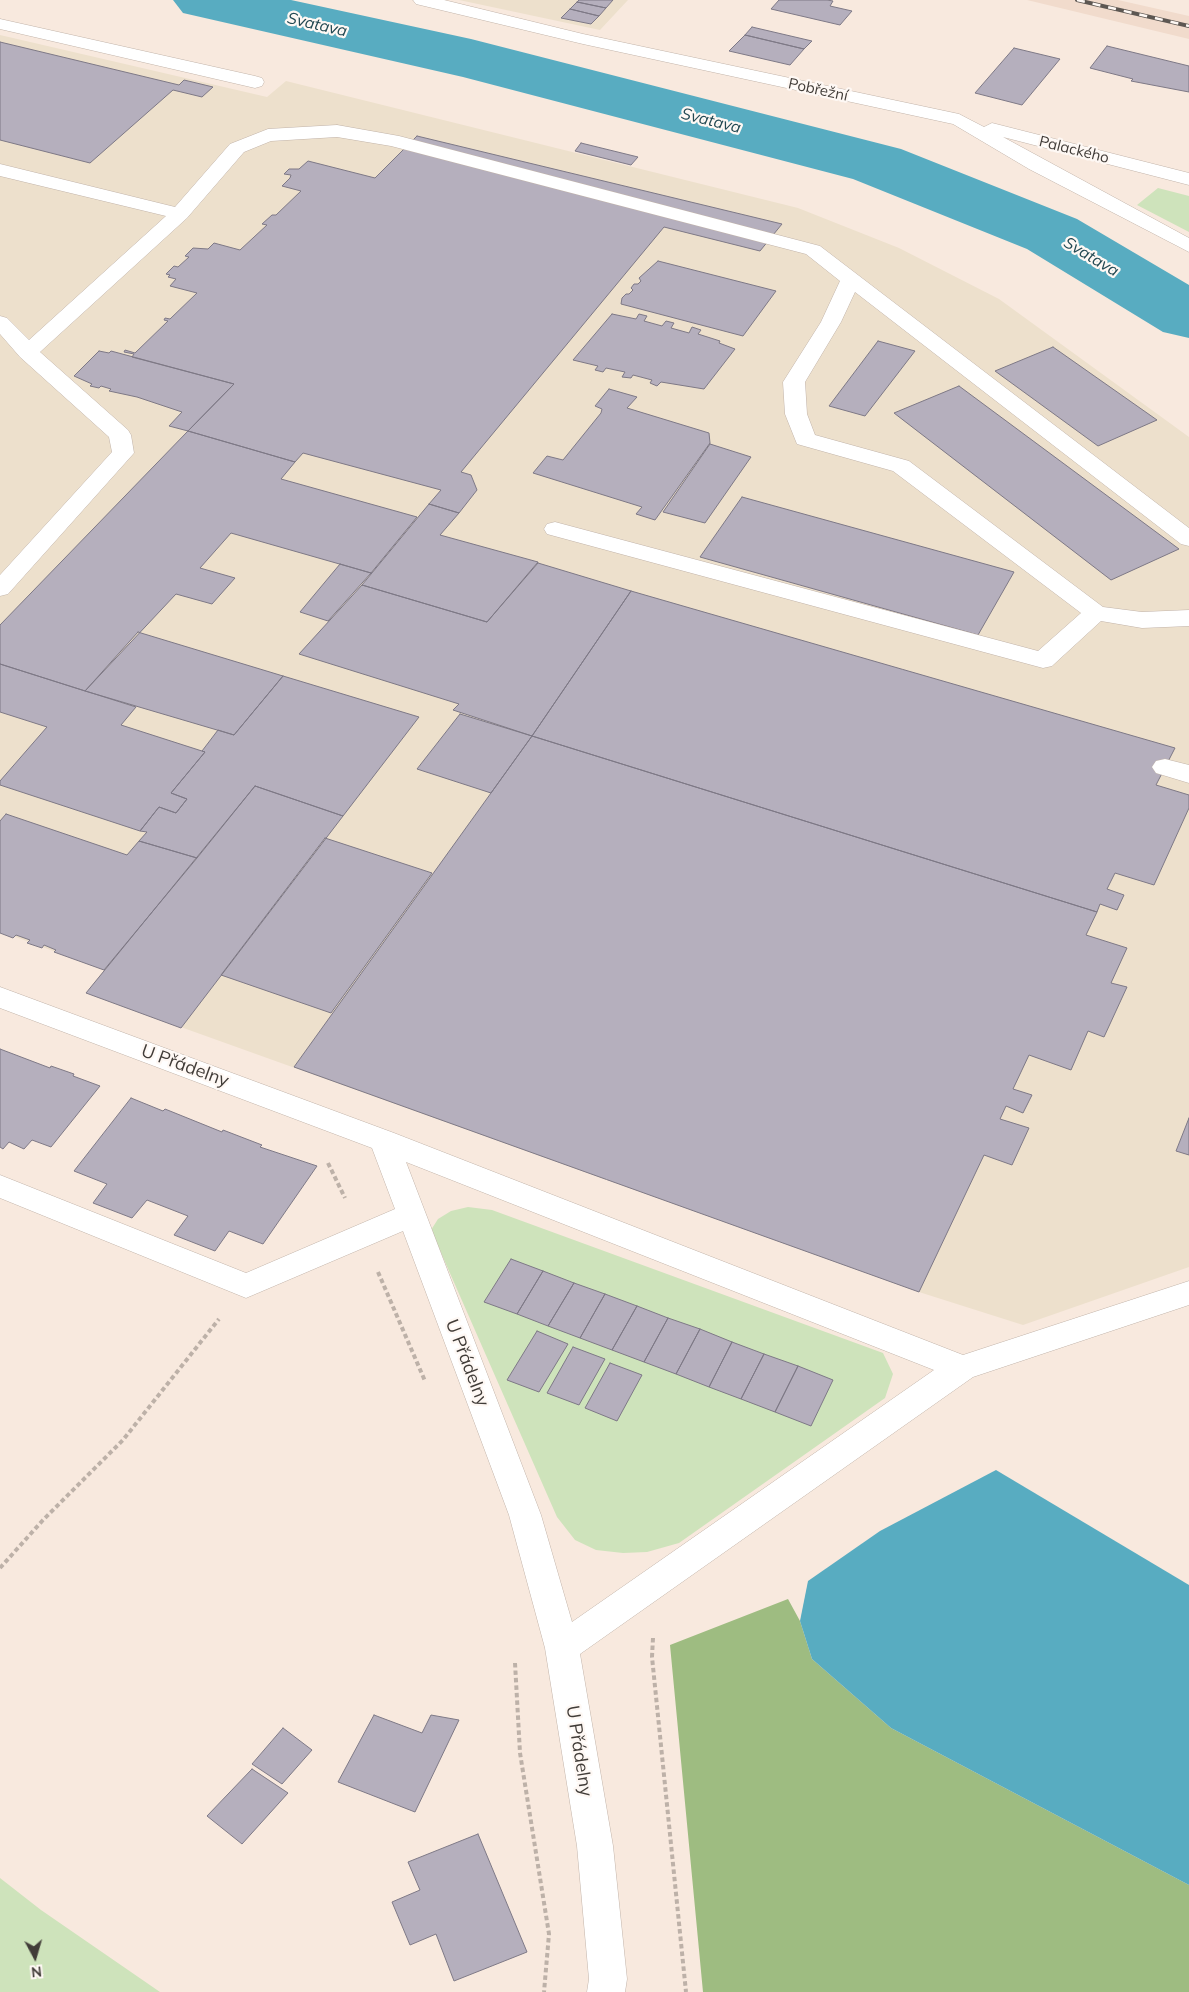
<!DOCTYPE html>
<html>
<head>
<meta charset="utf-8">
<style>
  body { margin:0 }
  #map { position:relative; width:1189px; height:1992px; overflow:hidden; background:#f8e9de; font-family:Mulish,sans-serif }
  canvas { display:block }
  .north { position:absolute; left:10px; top:1932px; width:50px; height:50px; -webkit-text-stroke:4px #fef8f4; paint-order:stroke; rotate:174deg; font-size:14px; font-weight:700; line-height:20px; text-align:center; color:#413c38 }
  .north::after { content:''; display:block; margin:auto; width:18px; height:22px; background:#413c38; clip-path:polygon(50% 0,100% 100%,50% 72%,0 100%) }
</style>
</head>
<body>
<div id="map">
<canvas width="1189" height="1992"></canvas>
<div class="north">N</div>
</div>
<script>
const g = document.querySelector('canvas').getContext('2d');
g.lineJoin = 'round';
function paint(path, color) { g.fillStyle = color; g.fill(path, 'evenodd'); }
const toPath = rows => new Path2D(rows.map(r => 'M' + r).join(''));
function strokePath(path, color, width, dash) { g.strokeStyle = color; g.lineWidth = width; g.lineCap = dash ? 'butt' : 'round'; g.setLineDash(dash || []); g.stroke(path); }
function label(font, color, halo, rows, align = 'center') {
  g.font = font + ' Mulish,sans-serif'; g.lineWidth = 4.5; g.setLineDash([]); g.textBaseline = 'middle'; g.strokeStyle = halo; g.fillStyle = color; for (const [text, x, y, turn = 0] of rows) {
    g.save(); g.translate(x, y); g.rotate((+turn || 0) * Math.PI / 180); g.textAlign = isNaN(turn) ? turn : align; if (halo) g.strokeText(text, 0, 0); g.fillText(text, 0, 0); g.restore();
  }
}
paint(toPath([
  [459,0,628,0,600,30],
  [0,35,267,97,286,81,798,208,899,248,999,299,1189,437,1189,1267,1023,1325,919,1292,86,993,104,970,0,931]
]), '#ede0cc');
paint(toPath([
  [1027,0,1118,0,1189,16,1189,39]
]), '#f1dbcc');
paint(toPath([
  [1158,188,1189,196,1189,232,1137,205],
  [468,1207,492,1210,883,1353,893,1374,885,1398,679,1543,647,1552,623,1553,596,1550,575,1540,557,1517,431,1230,438,1219,451,1211],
  [0,1878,41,1910,160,1992,0,1992]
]), '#cee3bb');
paint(toPath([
  [788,1599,800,1621,812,1659,891,1728,1189,1885,1189,1992,703,1992,670,1645]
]), '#9ebc81');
paint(toPath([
  [996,1470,1189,1585,1189,1885,891,1728,812,1659,800,1621,808,1581,880,1531]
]), '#58acc1');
paint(toPath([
  [173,0,291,0,471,39,901,149,1077,219,1189,285,1189,338,1163,332,1027,249,853,179,463,77,183,13,173,0]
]), '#58acc1');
const building = toPath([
  [579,0,613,0,606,8,577,2,579,0],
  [779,0,827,0,833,1,830,6,852,11,840,25,771,9,779,0],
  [577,2,606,8,599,16,570,9,577,2],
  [570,9,599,16,591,24,561,18,570,9],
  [752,27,812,41,804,49,745,35,752,27],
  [745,35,804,49,790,65,729,51,745,35],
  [0,42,179,85,184,80,213,87,202,97,173,90,90,163,0,140,0,42],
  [1107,46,1189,66,1189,92,1131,81,1133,79,1090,68,1107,46],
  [1014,48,1060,59,1022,105,975,93,1014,48],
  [417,136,782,224,760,251,664,227,461,472,471,475,477,490,459,513,429,504,441,490,303,453,295,462,188,431,234,384,132,357,134,354,124,352,125,350,135,353,168,321,164,320,165,318,170,319,197,293,170,286,176,279,168,277,170,275,166,274,174,266,178,267,189,257,185,256,193,248,208,249,214,243,240,250,267,225,262,224,272,215,276,215,301,191,282,186,290,178,291,175,284,174,289,169,299,169,308,161,375,178,417,136],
  [581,143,638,157,631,165,575,151,581,143],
  [658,261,776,291,743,336,621,304,622,298,626,294,629,294,633,290,631,288,634,284,638,284,641,281,639,278,658,261],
  [612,314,636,319,639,314,647,316,644,321,662,326,666,321,674,323,671,328,689,333,692,327,701,330,698,334,720,341,719,343,735,349,704,389,661,382,657,386,650,383,652,380,633,375,631,378,622,377,625,372,606,368,603,372,595,370,598,366,573,360,612,314],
  [878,341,915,351,865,416,829,406,878,341],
  [1053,347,1157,420,1098,446,995,371,1053,347],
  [99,351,109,353,111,351,234,384,188,431,169,426,182,412,137,397,109,391,111,389,101,386,99,388,90,386,92,384,74,376,99,351],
  [959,386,1179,549,1111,580,894,413,959,386],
  [609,389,637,397,627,408,709,433,710,443,655,520,636,514,642,507,533,473,547,456,563,460,601,413,602,409,595,406,609,389],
  [188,431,295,462,281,479,417,517,371,573,231,533,200,568,235,578,212,604,176,594,85,691,0,664,0,625,188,431],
  [710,444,751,457,705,523,663,512,710,444],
  [742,497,1014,572,978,635,700,557,742,497],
  [429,504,459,513,440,535,538,562,487,622,362,585,429,504],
  [538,563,631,591,532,736,453,710,459,704,299,654,362,585,487,622,538,563],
  [340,564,371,573,328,621,300,612,340,564],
  [631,591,1175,748,1156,785,1189,795,1189,808,1154,885,1115,873,1107,889,1124,895,1117,910,1100,904,1097,912,532,736,631,591],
  [138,632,141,633,283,676,234,735,85,691,138,632],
  [0,664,136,707,121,725,205,752,171,793,187,799,176,813,159,807,140,831,0,785,0,781,47,727,0,712,0,664],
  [283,676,419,717,343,816,255,786,197,858,139,841,147,832,140,831,159,807,176,813,187,799,171,793,205,752,202,751,218,730,234,735,283,676],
  [460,714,532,736,491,793,417,769,460,714],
  [532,736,1097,912,1086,935,1127,948,1111,983,1127,987,1104,1037,1088,1031,1071,1070,1029,1055,1013,1089,1032,1095,1023,1113,1006,1106,1000,1119,1029,1128,1012,1165,984,1155,919,1292,294,1067,532,736],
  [255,786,343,816,181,1028,86,993,255,786],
  [6,814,127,855,139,841,197,858,104,970,54,952,56,950,44,945,42,948,27,943,30,940,16,935,13,938,0,933,0,821,6,814],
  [325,838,432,873,331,1013,221,975,325,838],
  [0,1049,50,1068,51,1066,74,1074,73,1076,100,1086,51,1147,32,1140,24,1149,9,1142,3,1149,0,1147,0,1049],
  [131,1098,163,1111,165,1109,222,1132,223,1130,262,1145,260,1147,317,1166,263,1244,229,1231,215,1251,174,1235,188,1216,147,1200,132,1218,93,1203,107,1184,74,1171,131,1098],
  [1189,1118,1189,1155,1176,1151,1189,1118],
  [511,1259,543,1271,517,1314,484,1302,511,1259],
  [543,1271,574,1283,548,1326,517,1314,543,1271],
  [574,1283,605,1294,580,1338,548,1326,574,1283],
  [605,1294,637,1306,612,1350,580,1338,605,1294],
  [637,1306,668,1318,644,1362,612,1350,637,1306],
  [668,1318,700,1329,676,1374,644,1362,668,1318],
  [700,1329,732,1342,709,1387,676,1374,700,1329],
  [537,1331,568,1344,539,1392,507,1380,537,1331],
  [732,1342,764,1354,741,1399,709,1387,732,1342],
  [573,1347,605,1359,579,1405,547,1393,573,1347],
  [764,1354,798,1366,775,1412,741,1399,764,1354],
  [610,1363,642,1375,617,1421,585,1408,610,1363],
  [798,1366,833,1380,811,1426,775,1412,798,1366],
  [374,1715,422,1733,431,1715,459,1720,415,1812,338,1782,374,1715],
  [283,1728,312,1750,282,1784,252,1764,283,1728],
  [252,1769,288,1793,242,1844,207,1816,252,1769],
  [478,1834,527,1952,454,1981,436,1934,410,1945,392,1902,420,1890,408,1862,478,1834]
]);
paint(building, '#b5afbd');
strokePath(building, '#7e7986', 1);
const minor = toPath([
  [413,0,444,0,583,34,959,114,984,127,992,123,1189,173,1189,185,1003,137,1189,238,1189,252,1029,169,953,124,583,44,416,4,413,0],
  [0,19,255,76,262,78,264,82,262,86,255,88,0,29,0,19],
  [337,125,399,136,820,246,1189,528,1189,546,1181,544,855,292,841,322,805,382,807,414,815,435,909,461,1103,607,1142,612,1189,610,1189,626,1142,628,1101,621,1052,666,1043,668,547,534,544,529,547,524,555,522,1038,651,1081,613,893,471,797,444,785,414,783,382,821,322,840,281,806,254,391,146,337,137,271,141,244,152,187,218,40,352,128,430,131,435,134,453,8,594,0,596,0,575,112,452,109,437,20,357,0,334,0,316,7,318,29,340,166,216,0,176,0,164,175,207,230,144,268,129,337,125],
  [1165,759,1189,765,1189,783,1156,773,1152,767,1156,761,1165,759],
  [0,987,394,1133,963,1355,1189,1281,1189,1305,973,1377,580,1654,613,1846,627,1979,625,1992,587,1992,589,1979,577,1846,545,1648,509,1515,403,1231,246,1298,0,1198,0,1175,246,1273,395,1209,372,1148,0,1008,0,987],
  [406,1162,934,1370,572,1622,541,1515,406,1162]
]);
strokePath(minor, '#c2b4aa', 1);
strokePath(toPath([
  [328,1163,345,1198],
  [378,1272,425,1381],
  [0,1568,43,1520,123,1440,219,1319],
  [653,1638,652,1657,686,1992],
  [515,1663,520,1753,549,1934,544,1992]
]), '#bdb1a8', 4, [4.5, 3]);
paint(minor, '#fff');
const rail = toPath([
  [1077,0,1189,26]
]);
strokePath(rail, '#5d5752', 4);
strokePath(rail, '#fef8f4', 2.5, [8]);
label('15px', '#413c38', '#fef8f4', [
  ["Pobřežní",818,90,12],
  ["Palackého",1074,150,14]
]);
label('italic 16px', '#234953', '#fef8f4', [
  ["Svatava",317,25,13],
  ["Svatava",711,121,14],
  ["Svatava",1091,257,31]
]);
label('18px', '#413c38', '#fef8f4', [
  ["U Přádelny",185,1066,20],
  ["U Přádelny",467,1363,69],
  ["U Přádelny",579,1751,81]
]);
</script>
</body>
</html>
